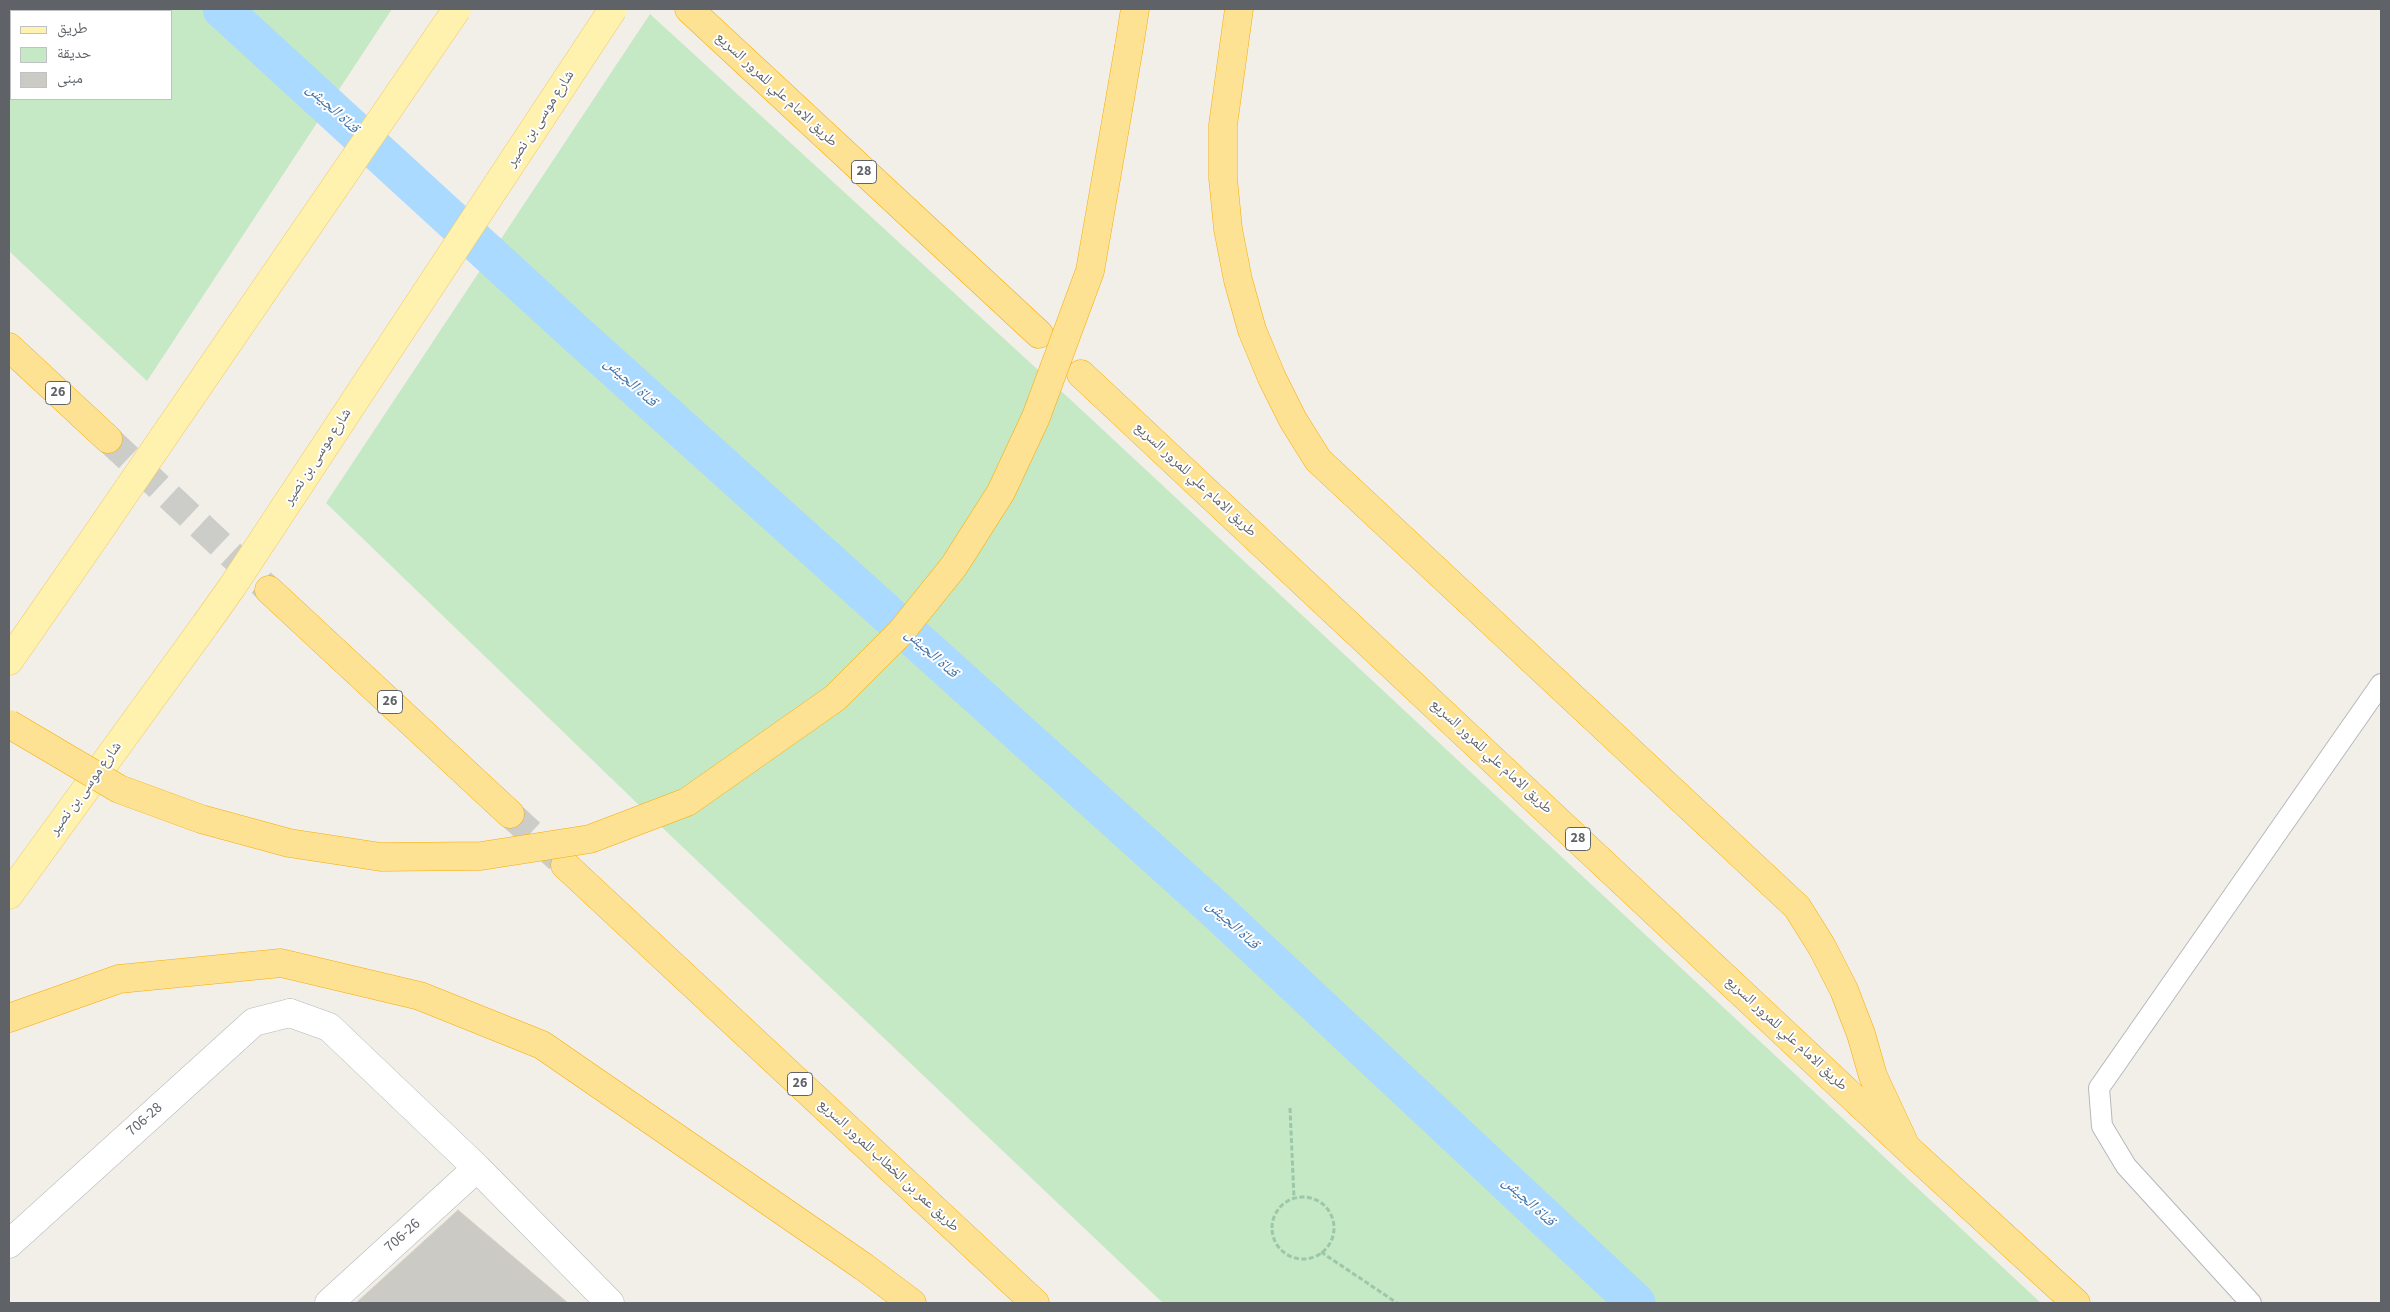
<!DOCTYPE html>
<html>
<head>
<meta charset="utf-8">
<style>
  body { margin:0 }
  #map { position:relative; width:2390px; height:1312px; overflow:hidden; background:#f1efe8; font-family:"Source Sans 3","Noto Naskh Arabic",sans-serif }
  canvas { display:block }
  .frame { position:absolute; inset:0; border:10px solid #5f6368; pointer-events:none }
  .legend { position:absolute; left:10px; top:10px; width:162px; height:90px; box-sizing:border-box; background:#fff; border:1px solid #bfc1c3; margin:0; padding:6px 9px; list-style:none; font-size:15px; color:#5f6368 }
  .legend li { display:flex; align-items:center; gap:10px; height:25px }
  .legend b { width:25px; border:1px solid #bfc1c3 }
</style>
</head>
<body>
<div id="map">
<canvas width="2390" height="1312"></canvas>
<div class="frame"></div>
<ul class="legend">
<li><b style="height:6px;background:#fff2af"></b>طريق</li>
<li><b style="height:14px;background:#c5e8c5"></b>حديقة</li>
<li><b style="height:14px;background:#cccac5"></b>مبنى</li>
</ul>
</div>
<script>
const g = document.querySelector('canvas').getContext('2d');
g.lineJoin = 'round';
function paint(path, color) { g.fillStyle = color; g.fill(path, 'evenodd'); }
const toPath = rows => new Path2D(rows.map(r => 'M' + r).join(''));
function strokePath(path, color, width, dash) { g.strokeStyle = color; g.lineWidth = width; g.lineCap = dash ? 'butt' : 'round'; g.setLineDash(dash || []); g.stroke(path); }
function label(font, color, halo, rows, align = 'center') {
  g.font = font + ' "Source Sans 3","Noto Naskh Arabic",sans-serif'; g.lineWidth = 4; g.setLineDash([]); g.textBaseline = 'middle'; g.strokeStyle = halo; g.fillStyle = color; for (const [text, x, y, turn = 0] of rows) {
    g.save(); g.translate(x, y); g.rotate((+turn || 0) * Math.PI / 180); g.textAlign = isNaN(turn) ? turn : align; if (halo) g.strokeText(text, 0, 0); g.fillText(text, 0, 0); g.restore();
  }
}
paint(toPath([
  [9,9,392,9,147,381,9,251],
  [11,11,171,11,171,99,11,99],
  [650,14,1073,402,2041,1303,1163,1303,669,834,326,503]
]), '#c5e8c5');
strokePath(toPath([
  [222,9,572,330,1216,910,1636,1303]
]), '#aadaff', 39);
const building = toPath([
  [458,1210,568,1303,356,1303,458,1210]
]);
paint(building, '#cccac5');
strokePath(building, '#d6d1c6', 1);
strokePath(toPath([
  [108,439,269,590],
  [510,814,559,859]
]), '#ccccc8', 28, [28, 14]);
const lane = toPath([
  [2251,1303,2126,1166,2102,1126,2099,1088,2381,684]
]);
const street = toPath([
  [290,1013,329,1027,477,1168,610,1303],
  [329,1303,477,1168]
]);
const secondary = toPath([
  [9,1244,254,1022,290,1013]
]);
const primary = toPath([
  [9,661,95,537],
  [9,895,205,625]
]);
const highway = toPath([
  [689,9,1039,334],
  [1239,9,1223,125,1223,178,1228,229,1238,280,1252,330,1272,378,1293,420,1318,460,1797,907,1822,947,1844,990,1861,1034,1873,1076,1906,1147],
  [1129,47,1135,9],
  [9,347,108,439],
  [1081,374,1906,1147,2076,1303],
  [269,590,510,814],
  [565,865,1035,1303],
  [9,1018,119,979,281,963,420,996,542,1045,864,1267,912,1303]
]);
strokePath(lane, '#b5b8bc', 22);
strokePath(street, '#b5b8bc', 29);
strokePath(secondary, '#b6babf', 29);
strokePath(primary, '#f2c960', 29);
strokePath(highway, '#f9ab00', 29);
strokePath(toPath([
  [1290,1108,1294,1198],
  '1272 1228a31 31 0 1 1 62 0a31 31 0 1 1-62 0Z',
  [1321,1252,1397,1303]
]), '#9cc7a9', 3, [5, 2.5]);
strokePath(lane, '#fff', 20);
strokePath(street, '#fff', 28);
strokePath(secondary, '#fff', 28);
strokePath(primary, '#fff2af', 28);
strokePath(highway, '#fde293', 28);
const primaryBridge = toPath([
  [95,537,457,9],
  [205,625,232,587,613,9]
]);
const highwayBridge = toPath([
  [9,724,119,789,201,819,289,843,381,857,481,856,590,839,687,802,835,698,901,632,954,566,1001,492,1036,417,1090,271,1129,47]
]);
strokePath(primaryBridge, '#f2c960', 29, []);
strokePath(highwayBridge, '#f9ab00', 29, []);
strokePath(primaryBridge, '#fff2af', 28);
strokePath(highwayBridge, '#fde293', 28);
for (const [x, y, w] of [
  [864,172,25],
  [58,393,25],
  [390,702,25],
  [1578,839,25],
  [800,1084,25]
]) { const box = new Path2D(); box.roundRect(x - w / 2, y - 11.5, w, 23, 4); g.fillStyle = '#fff'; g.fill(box); strokePath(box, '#5f6368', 1); }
label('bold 14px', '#5f6368', null, [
  ["28",864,172],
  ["26",58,393],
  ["26",390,702],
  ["28",1578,839],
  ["26",800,1084]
]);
label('15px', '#5f6368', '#fff', [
  ["طريق الامام علي للمرور السريع",776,90,43],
  ["شارع موسى بن نصير",541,119,-57],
  ["شارع موسى بن نصير",318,457,-57],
  ["طريق الامام علي للمرور السريع",1195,480,43],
  ["طريق الامام علي للمرور السريع",1491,757,43],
  ["شارع موسى بن نصير",86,789,-54],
  ["طريق الامام علي للمرور السريع",1786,1034,43],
  ["706-28",145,1120,-42],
  ["طريق عمر بن الخطاب للمرور السريع",888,1166,43],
  ["706-26",403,1236,-42]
]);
label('italic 16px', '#4174aa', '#fff', [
  ["قناة الجيش",332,109,43],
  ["قناة الجيش",630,383,42],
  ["قناة الجيش",931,654,42],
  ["قناة الجيش",1232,925,43],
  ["قناة الجيش",1528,1202,43]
]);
</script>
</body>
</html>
